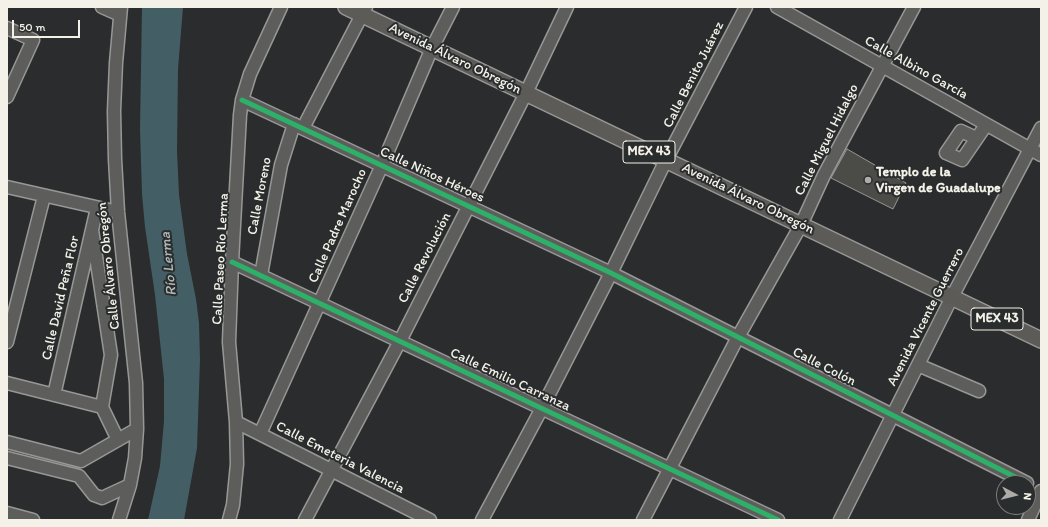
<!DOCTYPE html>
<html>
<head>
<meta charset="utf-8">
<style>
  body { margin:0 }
  #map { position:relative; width:1048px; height:527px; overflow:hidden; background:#2b2c2d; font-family:Itim,sans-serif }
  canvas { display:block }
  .frame { position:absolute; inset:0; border:8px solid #f4f1e8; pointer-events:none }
  .north { position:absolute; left:996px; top:475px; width:40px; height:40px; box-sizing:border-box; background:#2a2d2e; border:1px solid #7b7b78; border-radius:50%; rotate:97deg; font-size:11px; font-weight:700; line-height:16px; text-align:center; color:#f4f1e8 }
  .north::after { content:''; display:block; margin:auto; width:14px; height:18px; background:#aeaca7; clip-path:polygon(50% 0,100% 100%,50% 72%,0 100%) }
  .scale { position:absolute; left:12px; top:20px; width:68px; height:18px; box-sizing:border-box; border:2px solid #f4f1e8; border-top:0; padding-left:5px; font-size:12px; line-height:14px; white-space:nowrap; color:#f4f1e8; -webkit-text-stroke:3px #2a2d2e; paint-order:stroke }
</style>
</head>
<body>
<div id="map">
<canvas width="1048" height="527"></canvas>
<div class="frame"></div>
<div class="north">N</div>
<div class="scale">50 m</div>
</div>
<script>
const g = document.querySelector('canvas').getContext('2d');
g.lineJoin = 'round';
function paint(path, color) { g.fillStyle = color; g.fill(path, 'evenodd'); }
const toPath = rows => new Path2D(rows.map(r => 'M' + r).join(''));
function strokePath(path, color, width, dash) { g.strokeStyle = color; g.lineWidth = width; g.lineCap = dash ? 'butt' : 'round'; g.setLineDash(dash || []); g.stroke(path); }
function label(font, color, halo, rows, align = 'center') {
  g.font = font + ' Itim,sans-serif'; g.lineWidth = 4; g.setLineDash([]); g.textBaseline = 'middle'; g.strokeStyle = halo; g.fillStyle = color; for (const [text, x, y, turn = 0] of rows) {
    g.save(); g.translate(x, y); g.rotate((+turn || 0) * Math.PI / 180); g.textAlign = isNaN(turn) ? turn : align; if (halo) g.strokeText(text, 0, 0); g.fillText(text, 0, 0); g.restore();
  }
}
paint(toPath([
  [142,7,183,7,178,69,177,151,179,195,187,254,196,299,199,323,200,360,197,448,184,520,148,520,160,466,164,421,164,379,155,295,145,227,142,194,140,129]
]), '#445e65');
const building = toPath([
  [847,149,906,183,893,209,831,178,847,149]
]);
paint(building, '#4b4b48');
strokePath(building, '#979796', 1);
const minor = toPath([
  [102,7,120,15],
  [777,7,1041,155],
  [7,28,33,40,7,97],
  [242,100,611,273,1027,483],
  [303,128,366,7],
  [976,138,961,131,946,153,962,160,986,125],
  [7,187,118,212],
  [92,230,111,355,102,407,118,440],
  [232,262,778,520],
  [261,275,281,165,294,124],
  [7,342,44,196],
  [918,365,979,391],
  [7,383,102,407],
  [54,395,97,208],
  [236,422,430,520],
  [260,434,382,165,432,48,453,7],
  [7,442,81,461,137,429],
  [7,458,79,476,94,495,102,498,130,485],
  [7,513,33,520],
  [119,520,130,485,135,458,137,429,136,383,118,212,115,159,114,111,116,63,121,7],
  [229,520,233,505,237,464,236,422,229,342,232,262,240,115,242,100,250,74,281,7],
  [305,520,400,341,526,93,567,7],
  [482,520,542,408,611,273,666,160,746,7],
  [643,520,738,337,801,225,824,175,914,7],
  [840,520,952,297,1041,128],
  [1028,520,1041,491]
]);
const major = toPath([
  [346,7,1041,340]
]);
strokePath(minor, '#979796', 15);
strokePath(major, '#979796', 18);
strokePath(minor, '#5d5d5c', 12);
strokePath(major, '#5c5b58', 15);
strokePath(toPath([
  [242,100,611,273,1027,483],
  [232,262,778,520]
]), '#2db169', 5);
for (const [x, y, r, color] of [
  [868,180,4,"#aeaca7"]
]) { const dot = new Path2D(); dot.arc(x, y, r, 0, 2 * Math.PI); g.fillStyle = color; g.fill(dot); strokePath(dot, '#2a2d2e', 1.5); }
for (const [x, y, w] of [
  [649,152,52],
  [997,319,52]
]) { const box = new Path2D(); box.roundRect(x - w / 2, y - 11, w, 22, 3); g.fillStyle = '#2a2d2e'; g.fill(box); strokePath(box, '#f4f1e8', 1); }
label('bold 13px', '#f4f1e8', null, [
  ["MEX 43",649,152],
  ["MEX 43",997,319]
]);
label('14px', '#f4f1e8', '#2a2d2e', [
  ["Avenida Álvaro Obregón",455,59,26],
  ["Calle Albino García",916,68,29],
  ["Calle Benito Juárez",694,75,-63],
  ["Calle Miguel Hidalgo",827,140,-63],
  ["Calle Niños Héroes",432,175,25],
  ["Calle Moreno",260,196,-79],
  ["Avenida Álvaro Obregón",748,199,26],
  ["Calle Padre Marocho",338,226,-66],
  ["Calle Revolución",425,258,-63],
  ["Calle Paseo Río Lerma",221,259,-87],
  ["Calle Álvaro Obregón",109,266,-96],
  ["Calle David Peña Flor",61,298,-77],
  ["Avenida Vicente Guerrero",926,317,-63],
  ["Calle Colón",824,367,27],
  ["Calle Emilio Carranza",510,380,25],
  ["Calle Emeteria Valencia",340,458,27]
]);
label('bold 14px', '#f4f1e8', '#2a2d2e', [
  ["Templo de la",876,172],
  ["Virgen de Guadalupe",876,188]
], 'left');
label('italic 15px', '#aeb8b6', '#2a2d2e', [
  ["Río Lerma",169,264,-96]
]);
</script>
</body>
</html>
